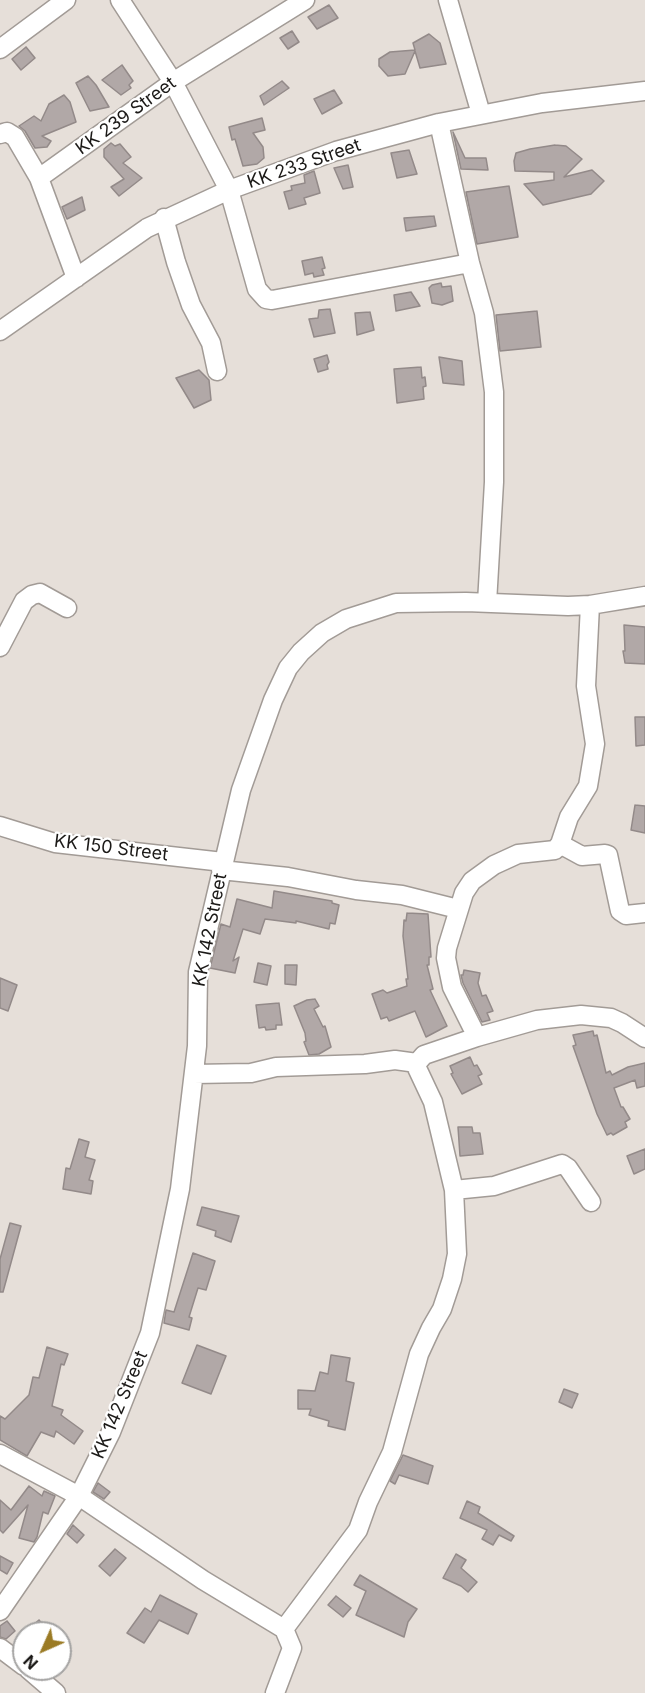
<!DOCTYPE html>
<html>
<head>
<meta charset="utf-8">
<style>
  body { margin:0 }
  #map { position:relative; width:645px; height:1693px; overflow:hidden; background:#e6dfd9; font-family:Inter,sans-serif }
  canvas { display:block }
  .north { position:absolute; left:12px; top:1621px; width:60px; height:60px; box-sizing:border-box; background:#fff; border:2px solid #a4a3a2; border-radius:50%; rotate:225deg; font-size:16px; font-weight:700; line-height:24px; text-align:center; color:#1b1917 }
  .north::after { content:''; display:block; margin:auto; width:21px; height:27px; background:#9b7b25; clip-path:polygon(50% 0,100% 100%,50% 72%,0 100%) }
</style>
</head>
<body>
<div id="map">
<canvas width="645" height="1693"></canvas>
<div class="north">N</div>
</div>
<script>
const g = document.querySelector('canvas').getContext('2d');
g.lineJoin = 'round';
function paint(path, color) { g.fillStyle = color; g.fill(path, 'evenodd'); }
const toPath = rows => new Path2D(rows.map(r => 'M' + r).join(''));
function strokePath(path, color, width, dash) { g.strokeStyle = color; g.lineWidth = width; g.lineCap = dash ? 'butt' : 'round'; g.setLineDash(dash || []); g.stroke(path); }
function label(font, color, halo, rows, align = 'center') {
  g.font = font + ' Inter,sans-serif'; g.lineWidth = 4.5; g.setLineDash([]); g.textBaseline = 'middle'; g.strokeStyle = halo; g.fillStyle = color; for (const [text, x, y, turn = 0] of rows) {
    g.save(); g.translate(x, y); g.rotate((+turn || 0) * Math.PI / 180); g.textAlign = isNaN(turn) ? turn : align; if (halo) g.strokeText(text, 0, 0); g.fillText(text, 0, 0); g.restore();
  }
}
const building = toPath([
  [329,5,338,18,317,29,308,17,329,5],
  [292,31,299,42,288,49,280,38,292,31],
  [429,34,440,43,446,64,420,68,415,51,405,74,388,76,379,66,379,59,390,52,415,50,413,43,429,34],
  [26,47,35,58,21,70,12,59,26,47],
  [122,65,133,81,129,85,131,88,121,95,102,80,122,65],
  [88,76,96,85,109,107,90,111,76,83,88,76],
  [282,81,289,88,264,105,260,96,282,81],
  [334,90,342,103,322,114,314,99,334,90],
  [64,95,70,102,76,122,42,136,51,141,47,147,35,148,25,131,19,126,34,116,41,121,49,104,64,95],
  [262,118,265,130,253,133,263,147,264,158,257,164,243,166,235,139,232,140,229,127,262,118],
  [453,132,465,158,486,158,488,170,461,169,453,132],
  [111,143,115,146,120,144,131,157,123,163,142,178,119,196,111,187,124,179,104,157,104,149,111,143],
  [555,145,566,146,582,159,564,177,592,170,604,181,591,194,543,205,524,184,554,180,554,172,515,171,514,161,516,153,530,149,555,145],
  [409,150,417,174,397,178,391,153,409,150],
  [348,165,353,187,343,189,334,168,348,165],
  [314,171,320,193,304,198,306,204,289,209,284,192,292,190,291,186,305,183,304,175,314,171],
  [509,186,518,237,477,244,466,192,509,186],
  [82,197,85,210,67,219,62,207,82,197],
  [434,216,436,226,406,231,404,218,434,216],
  [322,257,325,268,322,269,324,275,314,277,313,273,305,275,302,261,322,257],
  [441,283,442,287,451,286,453,301,442,305,432,303,429,288,432,285,441,283],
  [411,292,420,306,396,311,394,295,411,292],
  [330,309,335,333,314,337,309,319,318,318,319,310,330,309],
  [537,311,541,347,500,351,496,315,537,311],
  [370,312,374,330,357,335,355,313,370,312],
  [327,355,329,362,327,365,328,369,318,372,314,359,327,355],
  [439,357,462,361,464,385,443,383,439,357],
  [421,367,422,378,425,377,426,386,423,387,424,399,397,403,394,369,421,367],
  [199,370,209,380,211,400,194,408,176,378,199,370],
  [624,625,645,627,645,664,625,663,623,651,625,651,624,625],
  [635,717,645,717,645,745,636,746,635,717],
  [635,805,645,806,645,833,631,830,635,805],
  [274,891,332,901,332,903,339,905,335,924,330,923,329,929,296,921,296,923,265,919,260,934,243,929,233,961,239,957,235,973,210,968,221,924,230,927,237,899,272,908,274,891],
  [407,913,428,914,431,957,429,957,429,965,427,965,433,989,430,990,447,1026,426,1037,415,1011,389,1021,387,1017,381,1019,372,994,383,990,387,993,407,986,406,979,408,979,403,936,404,920,406,921,407,913],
  [258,963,271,966,267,985,254,982,258,963],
  [285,965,297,965,296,985,285,984,285,965],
  [464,970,480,973,478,983,482,996,486,995,493,1011,487,1013,490,1020,482,1022,463,983,461,975,463,975,464,970],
  [0,978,17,985,8,1011,0,1008,0,978],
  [315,999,319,1006,314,1009,323,1027,325,1026,331,1047,319,1054,309,1055,304,1042,306,1041,305,1033,294,1006,307,1000,315,999],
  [279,1003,282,1025,276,1025,276,1029,266,1030,265,1027,259,1028,256,1005,279,1003],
  [593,1031,594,1036,597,1035,606,1073,610,1071,612,1075,628,1067,645,1063,645,1086,637,1088,635,1080,614,1088,621,1107,623,1107,630,1119,625,1122,627,1127,613,1135,611,1133,607,1135,597,1114,573,1046,576,1045,573,1035,593,1031],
  [470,1057,474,1066,477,1065,482,1074,478,1076,482,1084,462,1094,451,1074,453,1073,450,1066,470,1057],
  [458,1127,472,1127,473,1133,480,1133,483,1154,460,1156,458,1127],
  [79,1139,89,1142,85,1157,95,1160,89,1180,93,1181,91,1194,63,1189,66,1168,70,1169,79,1139],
  [645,1149,645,1169,634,1174,627,1156,645,1149],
  [202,1207,239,1216,231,1242,215,1236,216,1231,197,1225,202,1207],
  [10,1223,21,1226,3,1292,0,1292,0,1259,10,1223],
  [193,1253,215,1261,206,1290,198,1288,189,1317,192,1318,189,1330,164,1323,166,1310,174,1312,193,1253],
  [197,1345,226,1356,211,1394,182,1383,197,1345],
  [47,1347,68,1354,64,1365,61,1364,52,1406,63,1410,61,1415,83,1431,74,1444,56,1431,54,1437,41,1432,27,1456,0,1440,0,1416,5,1419,29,1395,33,1377,39,1378,47,1347],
  [331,1355,350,1358,346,1381,354,1383,345,1430,328,1426,329,1421,309,1415,311,1409,298,1409,298,1390,315,1391,320,1372,328,1374,331,1355],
  [564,1389,578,1394,572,1408,559,1402,564,1389],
  [403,1455,433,1466,428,1484,399,1475,395,1484,390,1481,403,1455],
  [98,1483,110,1492,104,1499,93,1492,98,1483],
  [29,1486,42,1496,44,1491,55,1496,48,1514,43,1512,37,1537,34,1542,19,1538,28,1505,3,1533,0,1530,0,1500,11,1510,29,1486],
  [467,1501,480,1507,478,1513,514,1536,511,1541,499,1535,493,1545,482,1539,487,1530,460,1518,467,1501],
  [73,1525,84,1535,77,1543,67,1534,73,1525],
  [115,1549,126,1558,110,1576,99,1566,115,1549],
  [456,1554,466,1560,461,1568,477,1582,468,1592,461,1586,443,1578,456,1554],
  [0,1556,13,1563,7,1574,0,1570,0,1556],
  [360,1575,417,1609,408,1622,404,1637,356,1615,366,1591,354,1585,360,1575],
  [160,1595,197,1614,188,1634,159,1620,144,1643,127,1633,145,1608,151,1612,160,1595],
  [336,1596,351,1608,343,1617,328,1605,336,1596],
  [39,1620,50,1633,23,1633,39,1620],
  [7,1621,15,1631,6,1639,0,1637,0,1626,7,1621]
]);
paint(building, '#b1a8a7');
strokePath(building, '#938a89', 1.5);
const minor = toPath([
  [120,0,173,82,229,190,257,289,266,299,272,300,470,263],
  [448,0,481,114],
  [0,49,66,0],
  [439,123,470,263,484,313,494,392,494,482,487,603],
  [0,134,7,132,15,137,39,178],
  [164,218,176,262,191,305,211,343,217,371],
  [76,278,39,178,173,82,305,0],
  [0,331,147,228,229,190,336,151,439,123,542,103,645,91],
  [0,647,24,601,32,595,40,593,67,608],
  [0,826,55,843,223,862],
  [560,844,582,856,605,854,608,855,620,911,626,915,645,913],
  [221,870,288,877,356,890,402,895,458,909],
  [477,1037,452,987,446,958,447,948,464,893,472,881,494,865,518,854,555,850,560,844,569,817,588,786,595,744,586,686,590,605],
  [417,1063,424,1055,477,1037,537,1020,581,1015,611,1018,622,1023,645,1038],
  [194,1074,251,1073,276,1067,365,1064,395,1060,417,1063],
  [454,1190,494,1186,562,1164,568,1168,591,1202],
  [0,1454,79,1496,203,1580,284,1629,292,1648,275,1693],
  [0,1611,79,1496,111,1432,150,1333,180,1189,197,1046,198,972,241,790,273,700,288,668,301,652,322,633,346,619,396,603,466,602,568,606,590,605,645,596],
  [284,1629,358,1530,368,1502,392,1452,419,1354,431,1328,442,1309,452,1279,457,1254,454,1190,433,1102,417,1068,417,1063],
  [0,1648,24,1666],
  [28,1669,56,1693]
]);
strokePath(minor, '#a29b96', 21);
strokePath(minor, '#fff', 18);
label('18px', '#1b1917', '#fff', [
  ["KK 239 Street",126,116,-36],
  ["KK 233 Street",304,164,-19],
  ["KK 150 Street",111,848,7],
  ["KK 142 Street",210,930,-79],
  ["KK 142 Street",120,1405,-67]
]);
</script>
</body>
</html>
